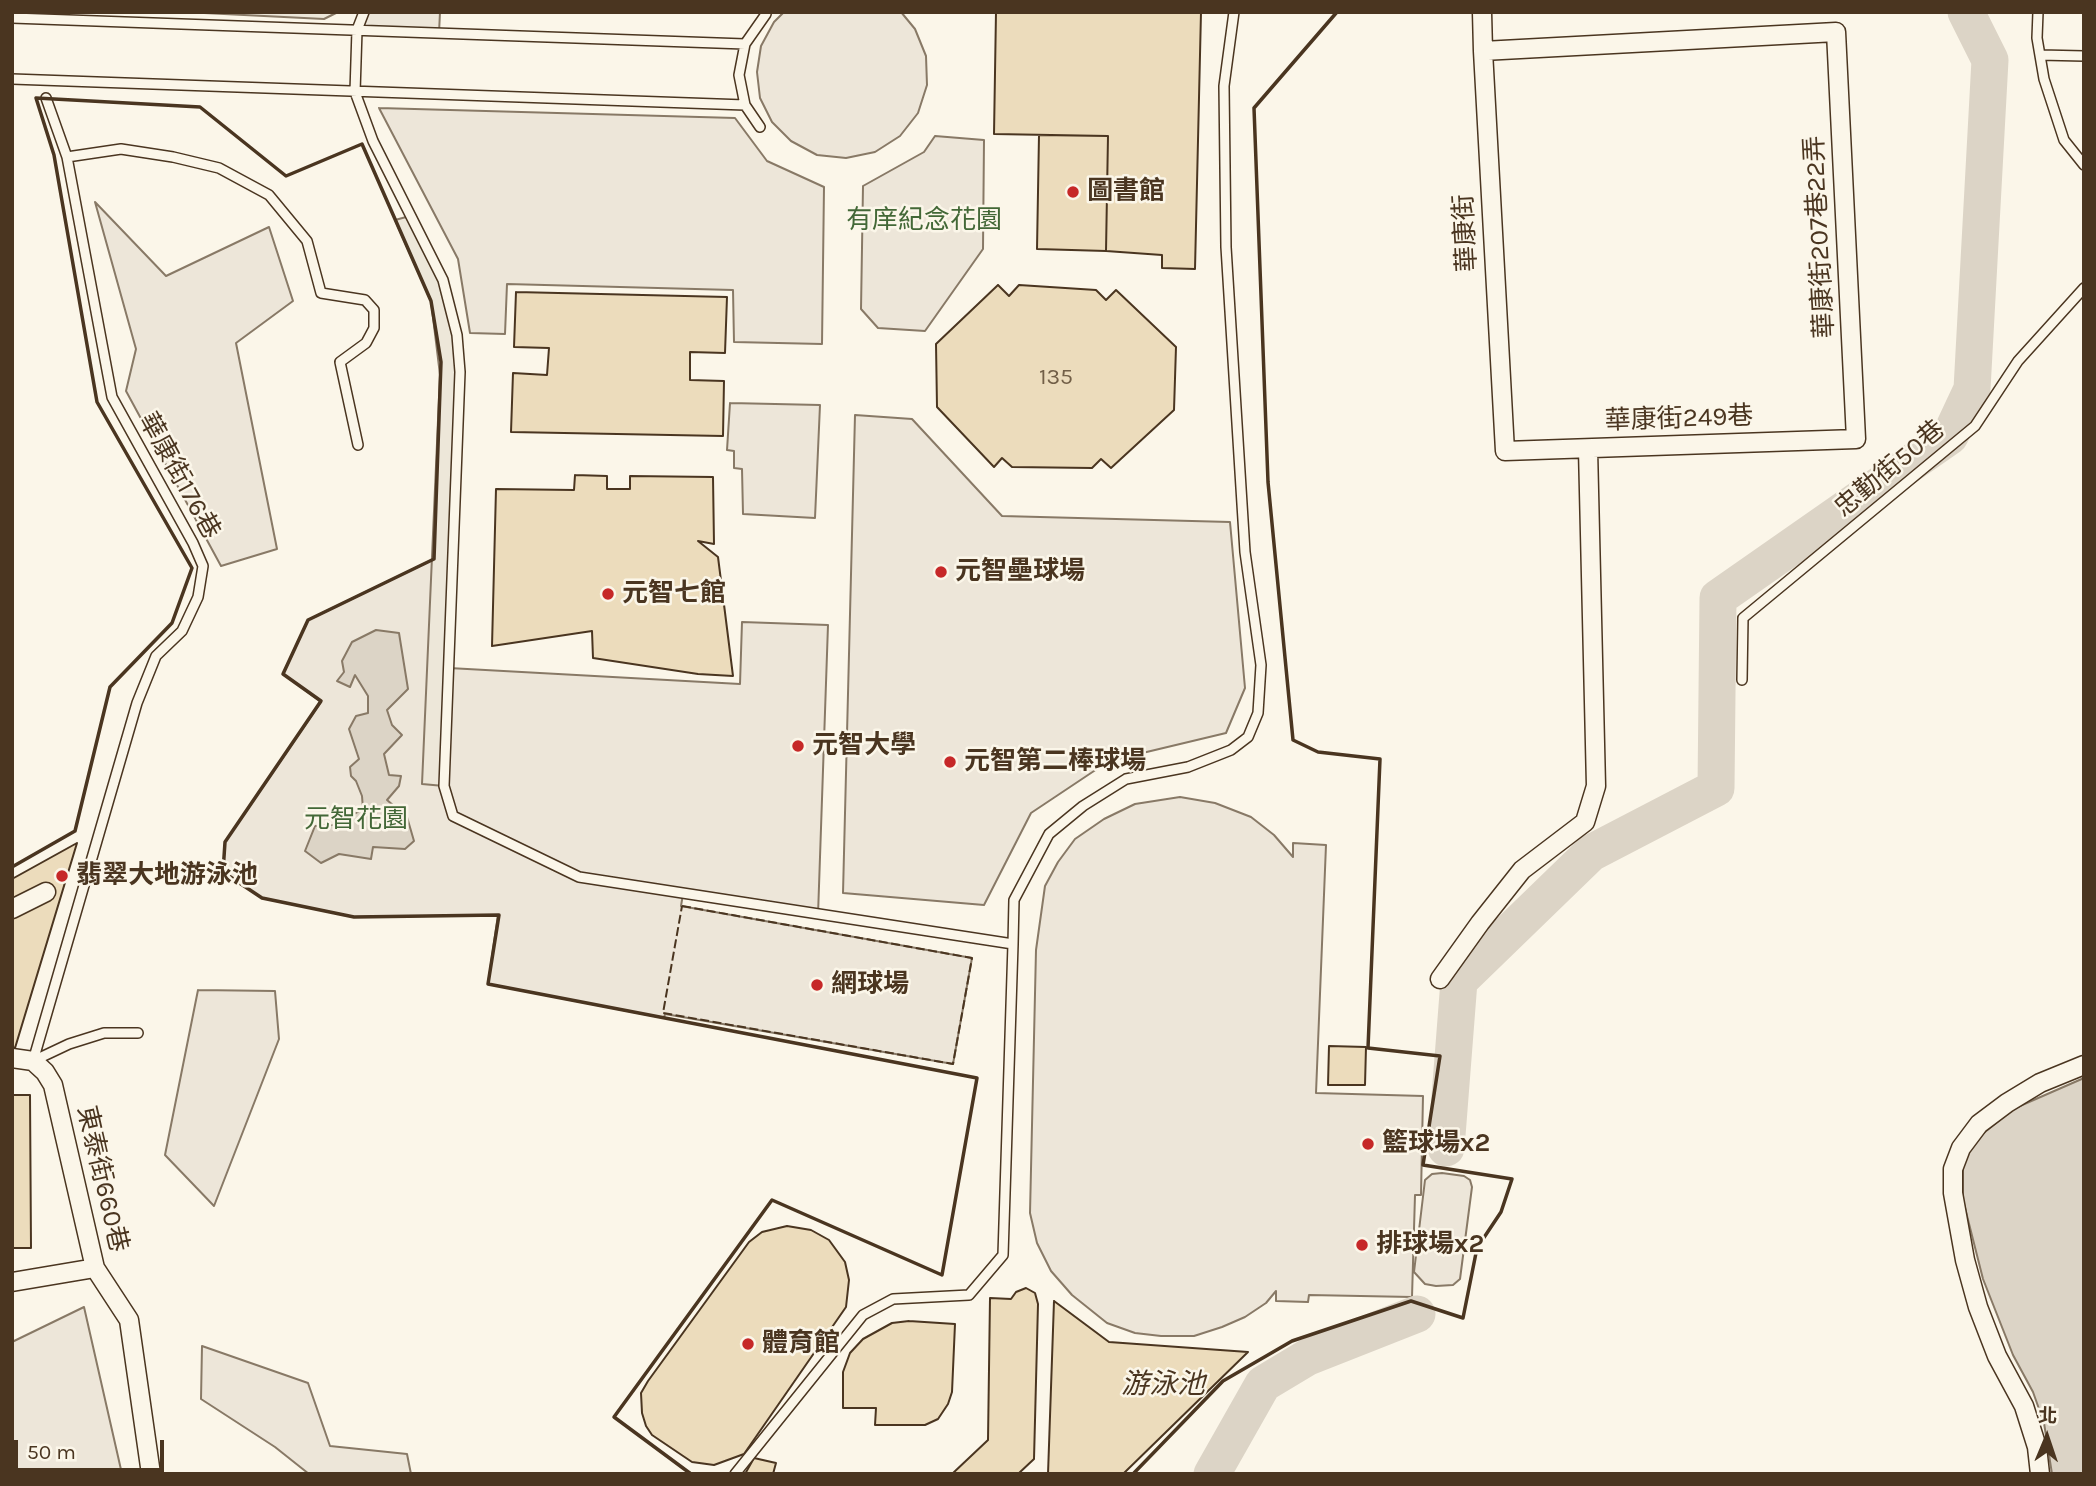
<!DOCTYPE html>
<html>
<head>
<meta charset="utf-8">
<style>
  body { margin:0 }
  #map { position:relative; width:2096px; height:1486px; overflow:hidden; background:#fbf6e9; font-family:Karla,"Noto Sans TC",sans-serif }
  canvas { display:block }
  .frame { position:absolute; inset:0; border:14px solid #4a3520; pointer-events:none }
  .north { position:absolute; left:2012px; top:1402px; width:70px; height:70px; -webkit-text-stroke:5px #fbf6e9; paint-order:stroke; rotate:2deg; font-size:19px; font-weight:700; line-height:28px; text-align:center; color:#4a3520 }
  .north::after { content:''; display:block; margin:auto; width:24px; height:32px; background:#4a3520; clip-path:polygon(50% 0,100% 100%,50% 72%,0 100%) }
  .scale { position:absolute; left:14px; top:1440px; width:150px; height:32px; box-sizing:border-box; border:4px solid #4a3520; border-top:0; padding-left:9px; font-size:21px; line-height:24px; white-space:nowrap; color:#4a3520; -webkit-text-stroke:5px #fbf6e9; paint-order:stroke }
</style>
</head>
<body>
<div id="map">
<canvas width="2096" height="1486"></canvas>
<div class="frame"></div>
<div class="north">北</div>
<div class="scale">50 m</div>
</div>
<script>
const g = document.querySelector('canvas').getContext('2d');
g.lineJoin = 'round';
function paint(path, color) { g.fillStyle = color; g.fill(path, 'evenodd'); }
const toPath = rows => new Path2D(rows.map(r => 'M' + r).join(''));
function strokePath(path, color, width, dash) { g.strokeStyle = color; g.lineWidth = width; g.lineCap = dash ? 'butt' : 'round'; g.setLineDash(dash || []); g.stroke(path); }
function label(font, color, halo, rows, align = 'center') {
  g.font = font + ' Karla,"Noto Sans TC",sans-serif'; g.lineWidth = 5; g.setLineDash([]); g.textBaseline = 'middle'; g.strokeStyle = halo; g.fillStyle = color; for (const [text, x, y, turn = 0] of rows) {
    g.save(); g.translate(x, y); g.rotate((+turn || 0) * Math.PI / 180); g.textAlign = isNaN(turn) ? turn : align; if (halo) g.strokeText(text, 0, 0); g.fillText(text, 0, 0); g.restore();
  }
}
const green = toPath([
  [364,12,440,12,439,33,357,30,364,12],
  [784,12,901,12,915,29,926,56,927,85,918,113,900,136,875,152,846,158,817,155,791,141,772,122,760,98,757,72,761,46,774,22,784,12],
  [379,108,735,118,767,161,824,187,822,344,734,342,733,290,507,284,505,334,470,333,458,259,379,108],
  [935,136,984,140,983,249,925,331,878,328,861,309,863,186,924,152,935,136],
  [95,202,166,276,269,227,293,301,236,343,277,549,221,566,126,391,136,349,95,202],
  [730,403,820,405,815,518,743,514,742,469,734,468,734,451,727,450,730,403],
  [855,415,912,419,1002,516,1230,522,1245,688,1226,733,1109,761,1031,813,984,905,843,893,855,415],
  [434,559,449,668,740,684,742,622,828,625,818,915,683,894,681,906,972,958,953,1064,665,1014,664,1018,488,984,498,915,354,917,262,898,223,872,225,842,321,702,283,674,308,620,434,559],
  [1180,797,1215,803,1251,817,1274,835,1293,857,1293,843,1326,845,1316,1093,1423,1096,1421,1195,1415,1195,1412,1297,1309,1295,1308,1302,1276,1301,1276,1291,1266,1303,1245,1317,1222,1327,1194,1336,1161,1336,1135,1333,1107,1323,1072,1295,1051,1271,1037,1243,1030,1213,1036,950,1045,886,1058,862,1075,839,1104,819,1135,804,1180,797],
  [198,990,275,991,279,1039,214,1206,165,1155,198,990],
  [1442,1173,1464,1176,1470,1180,1472,1187,1460,1279,1453,1285,1436,1286,1425,1284,1414,1272,1425,1180,1432,1174,1442,1173],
  [84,1307,122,1474,12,1474,12,1342,84,1307],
  [202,1346,308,1383,330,1446,407,1454,411,1474,309,1474,275,1447,201,1399,202,1346]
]);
paint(green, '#ede6d9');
strokePath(green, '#887966', 2);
const parking = toPath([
  [184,12,338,12,324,19,184,12],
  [410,216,443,280,458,345,444,786,422,784,440,375,431,301,395,220,410,216]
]);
paint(parking, '#ede7d9');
strokePath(parking, '#887966', 2);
const water = toPath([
  [376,630,399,633,408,689,387,710,392,725,402,735,384,754,389,775,401,776,399,786,387,800,407,817,414,841,405,849,373,847,371,859,339,854,321,863,305,851,315,826,333,825,363,809,362,796,356,781,351,776,350,767,359,759,349,729,356,716,368,713,368,696,355,675,350,687,337,681,344,672,342,661,352,642,376,630],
  [2084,1078,2084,1474,2052,1474,2044,1423,2033,1392,2013,1355,1983,1279,1963,1200,1963,1164,1974,1141,2013,1109,2084,1078]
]);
paint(water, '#dcd4c6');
strokePath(water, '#887966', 2);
strokePath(toPath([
  [1446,1148,1459,981,1591,853,1716,788,1718,598,1950,436,1972,389,1990,60,1966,12],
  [1212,1474,1263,1384,1308,1357,1417,1314]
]), '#dcd4c6', 37);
const building = toPath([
  [996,12,1201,12,1195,269,1162,268,1162,255,1106,251,1108,136,994,134,996,12],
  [1039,135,1108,136,1106,251,1037,249,1039,135],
  [998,285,1009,296,1019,285,1096,290,1106,300,1116,290,1176,347,1174,410,1111,468,1101,459,1092,468,1012,467,1002,458,994,467,937,407,936,344,998,285],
  [516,292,727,297,725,353,690,352,690,380,724,381,723,436,511,432,513,373,547,375,549,348,514,347,516,292],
  [575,475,607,476,607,489,630,489,630,476,713,477,714,544,698,541,718,557,733,676,698,674,593,658,592,631,492,646,496,489,574,490,575,475],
  [77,843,15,1048,12,1047,12,879,77,843],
  [1329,1046,1366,1047,1365,1085,1328,1085,1329,1046],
  [12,1095,30,1095,31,1248,12,1248,12,1095],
  [787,1226,811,1230,829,1240,845,1262,849,1280,846,1307,744,1454,714,1465,692,1462,652,1435,646,1426,642,1413,641,1393,648,1381,749,1242,762,1232,787,1226],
  [1026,1288,1035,1293,1038,1304,1034,1459,1018,1474,952,1474,988,1440,990,1298,1011,1299,1016,1292,1026,1288],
  [1054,1301,1109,1342,1248,1352,1123,1474,1048,1474,1054,1301],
  [909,1321,955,1324,952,1392,948,1404,938,1419,925,1425,875,1425,876,1408,843,1408,843,1372,850,1353,863,1339,892,1323,909,1321],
  [754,1458,776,1463,773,1474,745,1474,754,1458]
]);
paint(building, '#ecdcbc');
strokePath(building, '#4a3520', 2);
const lane = toPath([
  [364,12,357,30,355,92,373,141,443,280,457,335,460,372,444,786,453,816,579,877,1013,944,1014,900,1049,834,1083,806,1126,779,1188,767,1231,750,1248,737,1258,713,1261,665,1245,552,1226,247,1224,86,1234,12],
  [2038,12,2037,38,2044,79,2064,140,2084,165],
  [12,18,745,44],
  [2040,55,2084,56],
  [12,79,745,105],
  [760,127,745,105,739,75,745,44,766,14],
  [67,157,121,149,173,157,219,168,269,195,307,241,321,293,365,300,374,310,374,328,366,343,340,362,358,445],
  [1742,680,1743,618,1975,426,2018,361,2084,288],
  [33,1061,137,703,156,656,182,631,198,597,203,566,193,543,112,397,67,157,46,98],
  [33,1061,69,1044,104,1033,138,1033],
  [735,1474,863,1315,893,1299,969,1295,1003,1255,1013,944]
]);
const street = toPath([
  [1482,12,1483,51,1505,451,1856,439,1836,32,1483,51],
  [12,909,46,892],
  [1440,979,1480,923,1522,870,1585,822,1596,786,1588,449],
  [12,1058,33,1061,45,1072,53,1085,95,1268,129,1320,151,1474],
  [12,1282,95,1268],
  [2040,1474,2037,1447,2024,1406,1997,1356,1978,1307,1965,1260,1953,1193,1953,1169,1961,1148,1979,1124,2007,1103,2040,1083,2084,1065]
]);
strokePath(lane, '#4a3520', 12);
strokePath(street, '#4a3520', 21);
strokePath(lane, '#fbf6e9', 9);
strokePath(street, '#fbf6e9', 18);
strokePath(toPath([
  [682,906,972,958,953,1064,663,1013,682,906]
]), '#4a3520', 2, [9, 3.5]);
strokePath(toPath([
  [12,867,75,831,110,687,172,623,192,568,97,402,54,155,36,98,200,107,286,176,362,144,431,301,441,362,434,559,308,620,283,674,321,701,225,842,223,872,262,898,354,917,499,915,488,984,977,1078,942,1275,772,1200,614,1417,691,1474],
  [1133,1474,1223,1381,1292,1341,1411,1301,1463,1318,1477,1248,1501,1212,1512,1179,1423,1165,1440,1056,1368,1048,1380,759,1318,752,1293,740,1268,482,1254,108,1337,12]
]), '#4a3520', 3.5);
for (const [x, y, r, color] of [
  [1073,192,7,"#c62828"],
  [941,572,7,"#c62828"],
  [608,594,7,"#c62828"],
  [798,746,7,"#c62828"],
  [950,762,7,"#c62828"],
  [62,876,7,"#c62828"],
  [817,985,7,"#c62828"],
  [1368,1144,7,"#c62828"],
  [1362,1245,7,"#c62828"],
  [748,1344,7,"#c62828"]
]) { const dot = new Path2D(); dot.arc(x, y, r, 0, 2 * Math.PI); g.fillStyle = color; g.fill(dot); strokePath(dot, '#fbf6e9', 2.5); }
label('23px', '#725f47', null, [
  ["135",1056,377]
]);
label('bold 26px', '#4a3520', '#fbf6e9', [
  ["圖書館",1087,192],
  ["元智壘球場",955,572],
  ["元智七館",622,594],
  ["元智大學",812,746],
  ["元智第二棒球場",964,762],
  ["翡翠大地游泳池",76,876],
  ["網球場",831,985],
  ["籃球場x2",1382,1144],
  ["排球場x2",1376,1245],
  ["體育館",762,1344]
], 'left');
label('26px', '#436837', '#fbf6e9', [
  ["有庠紀念花園",924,221],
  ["元智花園",356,820]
]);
label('26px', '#4a3520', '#fbf6e9', [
  ["華康街",1466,233,-93],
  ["華康街207巷22弄",1820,237,-93],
  ["華康街249巷",1679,419,-2],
  ["忠勤街50巷",1890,469,-40],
  ["華康街176巷",179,476,61],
  ["東泰街660巷",102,1179,77]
]);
label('italic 28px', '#4a3520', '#fbf6e9', [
  ["游泳池",1163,1385]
]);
</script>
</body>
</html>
